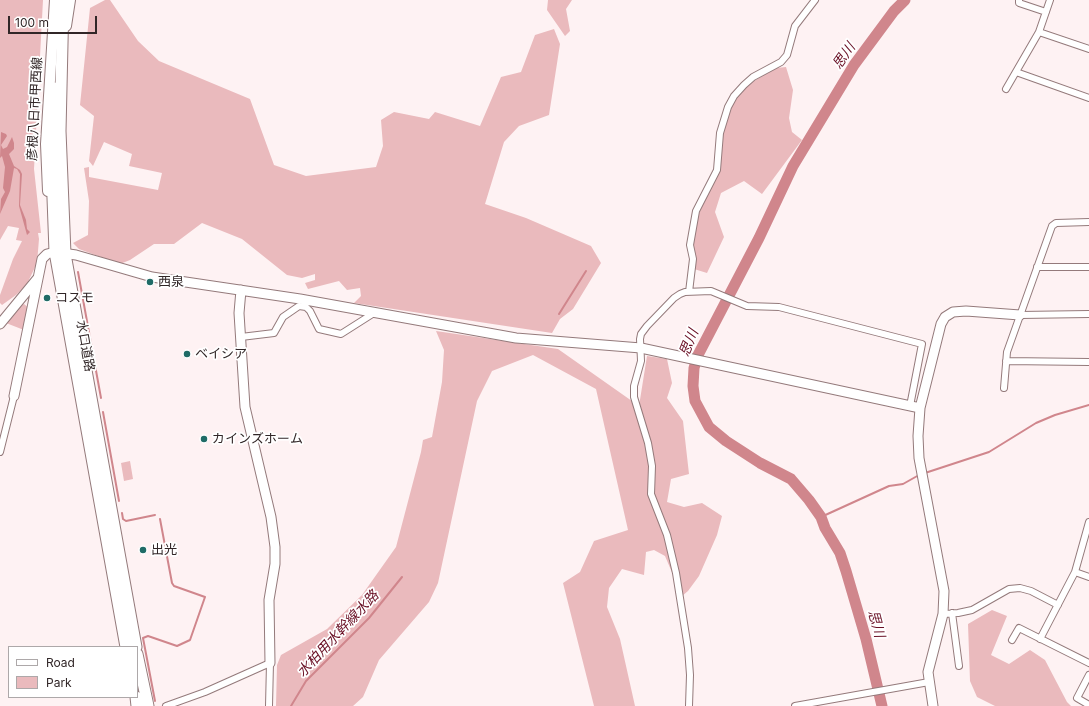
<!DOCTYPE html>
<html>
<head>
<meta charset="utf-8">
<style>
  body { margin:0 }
  #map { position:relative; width:1089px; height:706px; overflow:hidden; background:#fef2f3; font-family:Inter,sans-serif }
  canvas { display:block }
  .legend { position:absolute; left:8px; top:646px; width:130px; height:52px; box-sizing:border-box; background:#fff; border:1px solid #ada8a9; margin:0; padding:5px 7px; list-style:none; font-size:12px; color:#312627 }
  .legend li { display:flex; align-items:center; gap:8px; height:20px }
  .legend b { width:20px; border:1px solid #ada8a9 }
  .scale { position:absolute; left:8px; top:16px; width:89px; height:18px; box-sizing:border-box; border:2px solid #312627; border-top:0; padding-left:5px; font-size:12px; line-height:14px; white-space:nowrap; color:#312627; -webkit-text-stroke:3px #fff; paint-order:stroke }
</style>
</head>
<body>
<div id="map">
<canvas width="1089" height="706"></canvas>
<ul class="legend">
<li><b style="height:5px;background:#fff"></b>Road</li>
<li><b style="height:11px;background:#eababd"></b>Park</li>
</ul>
<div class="scale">100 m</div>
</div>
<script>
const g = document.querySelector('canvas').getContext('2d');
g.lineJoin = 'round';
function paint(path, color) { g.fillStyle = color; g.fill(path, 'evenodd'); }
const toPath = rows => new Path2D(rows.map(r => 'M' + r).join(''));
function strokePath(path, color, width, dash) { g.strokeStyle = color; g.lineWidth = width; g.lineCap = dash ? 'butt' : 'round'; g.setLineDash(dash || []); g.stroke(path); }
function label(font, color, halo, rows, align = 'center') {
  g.font = font + ' Inter,"Noto Sans JP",sans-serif'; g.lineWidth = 3.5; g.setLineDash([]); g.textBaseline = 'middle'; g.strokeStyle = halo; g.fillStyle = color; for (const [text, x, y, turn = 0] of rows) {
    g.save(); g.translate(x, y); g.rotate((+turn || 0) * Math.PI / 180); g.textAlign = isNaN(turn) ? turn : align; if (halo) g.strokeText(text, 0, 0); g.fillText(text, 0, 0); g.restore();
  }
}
paint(toPath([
  [0,0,43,0,34,169,41,233,38,233,39,239,37,263,27,284,16,295,2,305,0,303,0,295,13,259,22,241,16,240,19,228,8,226,0,240],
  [105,0,110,0,138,41,159,61,250,99,274,165,306,176,376,167,383,146,381,120,394,112,429,119,435,112,480,126,501,77,521,72,535,35,554,29,560,44,549,115,519,126,504,142,485,204,526,218,591,246,601,263,573,309,560,319,552,333,354,303,361,296,360,288,347,290,339,281,308,289,305,283,315,280,315,274,302,278,287,275,242,239,202,223,174,244,154,244,130,260,120,264,79,249,73,243,88,235,89,201,84,168,89,167,89,177,158,190,162,173,129,166,132,154,104,142,93,166,89,161,94,116,80,105,90,8],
  [548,0,572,0,566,9,570,31,565,36,547,10],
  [786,67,793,90,789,118,792,132,802,140,762,194,744,181,721,193,715,212,724,237,707,273,694,269,693,244,700,209,714,183,720,165,722,132,734,100,749,84,776,68],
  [24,304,30,309,24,330,6,323,16,308],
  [436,331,558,349,639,406,647,356,667,359,672,383,667,398,683,421,689,474,671,479,667,502,684,507,702,503,722,516,717,535,699,576,688,591,682,596,665,556,654,550,646,552,644,575,622,569,609,588,607,607,620,639,635,706,594,706,563,583,580,572,594,541,628,530,596,389,533,355,492,371,477,401,438,583,429,602,379,660,363,697,353,706,276,706,277,665,281,655,327,629,362,595,396,547,421,452,423,440,432,437,442,382,444,350],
  [130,461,133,479,124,481,121,463],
  [992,610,1007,616,991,655,1009,664,1030,650,1045,660,1067,702,1071,706,995,706,977,697,970,681,968,624]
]), '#eababd');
paint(toPath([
  [1,132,6,134,7,136,1,145,3,149,7,147,12,137,14,143,14,149,9,154,14,166,20,170,22,174,20,205,26,220,27,229,30,232,27,235,19,206,20,174,17,169,14,168,10,191,0,214,1,199,5,192,3,188,5,167,2,156,0,158]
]), '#d0868c');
strokePath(toPath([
  [78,272,101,398],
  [559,314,586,271],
  [103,412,119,501],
  [925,473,989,452,1036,423,1055,415,1089,405],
  [122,513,123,519,126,521,155,515],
  [821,517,889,486,903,484,919,475],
  [155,701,143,638,148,636,177,646,190,640,205,597,174,586,172,583,160,519],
  [291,706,306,681,369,618,402,577]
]), '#d0868c', 2);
strokePath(toPath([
  [882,706,866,639,846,571,840,553,825,528,821,517,809,500,791,479,760,463,726,441,709,427,695,401,693,386,694,368,698,355,759,238,793,166,854,65,894,11,905,0]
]), '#d0868c', 11);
const street = toPath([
  [1019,0,1019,3,1046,12],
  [1039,32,1089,49],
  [1016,72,1089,98],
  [1006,89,1039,32,1050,0],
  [1037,267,1089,267],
  [689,292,693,259,690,245,696,211,717,170,720,133,728,107,734,96,744,85,753,77,781,62,787,55,795,26,815,0],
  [1020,315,1089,314],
  [241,337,274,333,283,317,299,306,306,307,310,311,319,329,341,334,374,313],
  [1006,361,1089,362],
  [1004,388,1007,352,1052,226,1056,223,1089,222],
  [0,452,14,396],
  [1075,572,1089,577],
  [952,613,959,666],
  [943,614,958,613,972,610,1009,589,1020,588,1031,591,1058,605],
  [1040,639,1075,572,1089,522],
  [1012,640,1019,628,1089,663],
  [1089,675,1077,698,1089,705],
  [166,706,205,692,270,663,269,706],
  [689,706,690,675,688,648,676,573,667,535,651,494,652,466,648,443,634,397,634,386,641,361,640,339,641,334,647,326,674,298,680,294,685,292,711,291,747,306,779,307,922,344,910,406],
  [795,706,929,682]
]);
const secondary = toPath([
  [241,290,239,313,245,407,271,517,275,547,275,564,269,600,270,663],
  [0,324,37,279],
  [14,396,42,259,47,254,55,252,76,255,152,277,300,299,516,338,641,348,920,408],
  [933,706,928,672,943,614,944,591,919,458,918,436,920,408,941,324,945,317,953,312,966,311,1020,315]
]);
const primary = toPath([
  [66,26,70,0],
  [48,191,46,144,55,0]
]);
const highway = toPath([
  [63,0,60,131,65,254,136,647],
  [54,88,52,171,55,252,126,647],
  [137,654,148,706],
  [136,697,137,706]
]);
strokePath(street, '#947a7b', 8);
strokePath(secondary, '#947a7b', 11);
strokePath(primary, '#947a7b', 12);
strokePath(highway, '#947a7b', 13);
strokePath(street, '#fff', 6);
strokePath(secondary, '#fff', 9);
strokePath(primary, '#fff', 10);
strokePath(highway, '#fff', 11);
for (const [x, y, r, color] of [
  [150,282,4,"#1f6b66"],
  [47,298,4,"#1f6b66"],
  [187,354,4,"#1f6b66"],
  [204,439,4,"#1f6b66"],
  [143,550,4,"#1f6b66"]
]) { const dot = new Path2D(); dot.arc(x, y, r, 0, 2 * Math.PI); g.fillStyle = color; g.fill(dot); strokePath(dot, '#fff', 1.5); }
label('13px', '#312627', '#fff', [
  ["彦根八日市甲西線",35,109,-87],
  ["水口道路",85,346,80]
]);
label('13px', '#312627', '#fff', [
  ["西泉",158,282],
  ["コスモ",55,298],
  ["ベイシア",195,354],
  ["カインズホーム",212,439],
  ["出光",151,550]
], 'left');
label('italic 14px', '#690f24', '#fff', [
  ["思川",844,56,-55],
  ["思川",689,343,-68],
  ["思川",876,624,75],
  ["水柏用水幹線水路",338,634,-47]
]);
</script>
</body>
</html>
